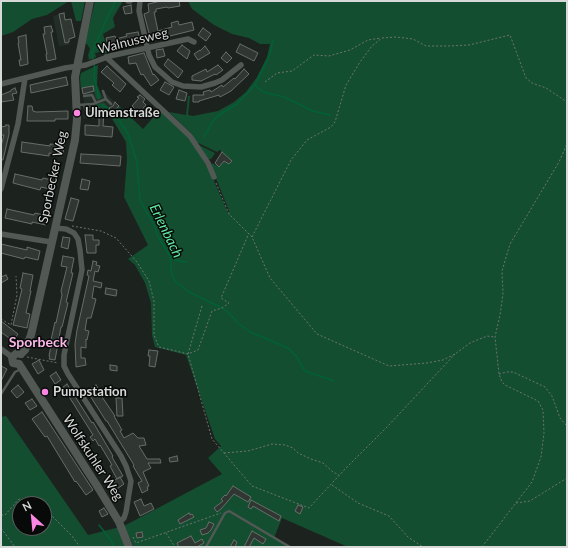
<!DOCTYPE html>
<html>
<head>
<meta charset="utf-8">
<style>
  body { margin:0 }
  #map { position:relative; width:568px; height:548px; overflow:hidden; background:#1c221e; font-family:Lato,sans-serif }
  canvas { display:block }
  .frame { position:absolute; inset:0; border:2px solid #d6d9d7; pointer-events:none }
  .north { position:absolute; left:12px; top:496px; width:40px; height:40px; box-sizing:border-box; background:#080a09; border:1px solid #5a5d5b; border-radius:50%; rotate:333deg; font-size:11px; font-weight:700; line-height:16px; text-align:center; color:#d6d9d7 }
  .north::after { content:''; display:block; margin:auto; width:14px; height:18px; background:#fd86e2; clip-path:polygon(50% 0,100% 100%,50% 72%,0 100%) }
</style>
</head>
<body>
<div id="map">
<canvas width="568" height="548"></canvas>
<div class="frame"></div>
<div class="north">N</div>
</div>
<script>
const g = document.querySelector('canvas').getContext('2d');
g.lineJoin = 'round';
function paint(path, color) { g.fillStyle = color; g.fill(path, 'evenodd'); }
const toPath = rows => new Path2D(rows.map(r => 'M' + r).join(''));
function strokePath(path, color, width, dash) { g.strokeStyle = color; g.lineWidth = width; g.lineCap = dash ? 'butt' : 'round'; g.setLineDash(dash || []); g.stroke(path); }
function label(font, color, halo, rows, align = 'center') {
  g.font = font + ' Lato,sans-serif'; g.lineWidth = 3; g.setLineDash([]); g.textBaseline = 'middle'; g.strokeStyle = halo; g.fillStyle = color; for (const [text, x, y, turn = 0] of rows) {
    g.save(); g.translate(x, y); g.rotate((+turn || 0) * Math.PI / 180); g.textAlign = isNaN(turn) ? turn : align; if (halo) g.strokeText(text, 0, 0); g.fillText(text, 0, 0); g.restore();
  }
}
paint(toPath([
  [64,13,70,45,59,46,53,16],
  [93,86,102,97,101,89,119,106,113,112,99,107,99,112,104,112,103,119,83,118,84,103,82,88]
]), '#232e27');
paint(toPath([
  [1,1,69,1,47,15,32,19,13,32,1,36],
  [71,1,85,1,81,21,76,21],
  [95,1,123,1,113,18,115,27,103,34,108,52,102,55,100,52,95,53,96,57,89,60,88,55,90,49,87,44,85,44],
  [188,1,567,1,567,547,348,547,282,518,274,538,289,547,134,547,124,526,222,474,208,458,221,446,215,439,186,355,155,347,152,335,151,303,145,283,135,265,128,259,148,245,124,197,127,159,126,142,108,112,99,107,96,107,96,104,104,103,113,112,119,106,143,129,160,110,190,138,210,172,228,213,229,211,211,166,212,163,219,167,224,161,229,164,232,161,220,150,217,152,196,142,192,134,169,112,186,115,188,96,190,96,188,115,193,116,218,111,234,102,246,92,257,77,267,57,270,44,260,44,249,38,232,34,214,25,192,9],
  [98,65,97,85,102,97,98,100,96,98,93,86,81,89,80,78,81,73],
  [197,144,215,153,214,155,211,159,208,159],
  [6,416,88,535,120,527,129,547,1,547,1,417],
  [20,504,44,504,44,528,20,528]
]), '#144e30');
strokePath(toPath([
  [93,60,92,52,107,18,116,1],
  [94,63,95,70,94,76,99,98],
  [255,85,263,92,284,97,313,111,330,115],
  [102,104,120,121,128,134,137,162,140,200,154,225,158,237,170,256,172,275,175,281,189,292,222,308,229,313,238,323,250,332,288,348,296,356,305,371,334,381],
  [204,137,213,121,219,115,237,104,255,85,270,54,273,40],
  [170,256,178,261,187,262],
  [99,525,107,535,113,544,113,547]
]), '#016037', 1.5);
const building = toPath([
  [161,1,179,1,180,6,168,8,167,7,156,9,156,12,154,12,158,31,172,27,171,23,178,21,179,25,192,22,194,30,162,38,162,35,150,37,144,14,149,12,148,4,161,1],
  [131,5,132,13,125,14,123,7,131,5],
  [64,13,65,20,71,19,75,37,69,39,69,42,65,43,59,14,64,13],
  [51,26,53,32,51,32,56,59,47,61,46,54,47,54,43,34,45,34,44,27,51,26],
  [203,28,211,34,206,41,198,35,203,28],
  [138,32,141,42,113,48,111,41,107,42,106,38,115,36,116,39,127,36,126,34,138,32],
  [26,35,28,64,20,66,19,60,21,60,18,43,19,43,18,37,26,35],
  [240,44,258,53,254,61,236,52,240,44],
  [182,45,190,51,187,59,177,51,182,45],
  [205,46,210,53,198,60,194,54,200,50,200,51,205,46],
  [163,49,165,56,157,58,156,50,163,49],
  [226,52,232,58,227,63,221,58,226,52],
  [144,53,153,75,154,74,159,80,151,86,143,74,141,75,136,63,129,64,128,57,144,53],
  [168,59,183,71,178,78,164,65,168,59],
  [218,65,223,70,216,75,215,74,201,81,192,80,192,76,206,69,207,72,218,65],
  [107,66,126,84,120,92,112,85,114,83,101,72,107,66],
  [244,69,249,74,231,91,220,97,219,95,199,101,199,102,193,102,193,95,204,95,203,92,210,90,211,92,222,85,223,87,234,78,235,79,244,69],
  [66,77,68,85,31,93,30,85,66,77],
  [165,82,174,87,169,95,160,90,165,82],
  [93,86,94,91,83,94,82,88,93,86],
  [15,88,17,93,12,94,14,100,1,102,1,95,11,91,11,90,15,88],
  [179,90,187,93,185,101,176,99,179,90],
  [140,95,145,99,143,102,146,105,139,113,132,106,139,98,137,97,140,95],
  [115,102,119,106,113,112,109,108,113,106,115,102],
  [28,106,32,106,33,111,36,112,68,111,68,119,55,119,55,121,27,121,28,106],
  [88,107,99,107,99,112,89,111,88,107],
  [99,112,104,112,103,126,113,127,112,137,85,135,85,125,99,126,99,117,101,115,99,112],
  [6,125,9,125,9,134,3,160,1,160,1,146,4,135,1,135,1,127,6,126,6,125],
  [22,142,50,146,50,144,64,145,63,155,49,153,49,156,21,152,22,142],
  [222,152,232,161,229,164,224,161,219,167,215,163,222,152],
  [81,154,121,156,120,166,80,163,81,154],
  [15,174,42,180,43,178,56,181,54,190,41,187,40,190,13,183,15,174],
  [82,179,90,181,88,190,80,189,82,179],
  [71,198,79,200,73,221,65,219,71,198],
  [7,209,34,215,35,213,48,216,46,225,32,222,32,224,5,218,7,209],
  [85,235,93,235,93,240,99,240,99,245,96,245,96,253,87,253,85,235],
  [63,237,70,238,68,249,61,247,63,237],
  [1,244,27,250,27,247,40,251,38,260,25,257,24,259,1,253,1,244],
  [63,256,74,258,71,273,73,273,66,302,68,303,62,327,61,327,55,360,49,359,50,357,49,356,52,341,51,340,55,322,56,323,62,295,61,291,67,267,61,266,63,256],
  [93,261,97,262,96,265,100,266,98,272,95,271,93,281,102,283,101,288,94,286,92,298,96,299,95,303,91,318,87,318,85,330,89,331,87,340,86,339,86,348,81,347,81,358,85,358,86,365,76,367,75,344,77,330,89,276,87,275,88,270,91,271,93,261],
  [23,273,33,275,30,291,31,291,26,313,30,314,27,328,13,325,22,289,20,288,23,273],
  [6,275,8,279,1,283,1,277,6,275],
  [106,288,117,290,116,296,105,294,106,288],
  [1,321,18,334,13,341,1,332,1,321],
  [149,350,158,351,155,367,149,366,150,356,148,356,149,350],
  [39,360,44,370,38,374,32,364,39,360],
  [110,365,117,366,117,371,110,370,110,365],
  [1,366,7,369,1,381,1,366],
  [56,372,61,380,55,384,50,376,56,372],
  [67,384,92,423,93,422,113,456,112,457,123,476,117,479,110,466,112,465,100,445,99,446,95,439,93,441,90,437,93,435,63,387,67,384],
  [18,385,24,392,17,398,11,391,18,385],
  [96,385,99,390,98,391,115,416,114,416,122,430,120,431,124,438,133,433,138,438,144,438,146,445,139,446,147,459,160,459,161,463,148,463,151,468,143,472,149,486,147,487,148,490,142,493,138,483,142,481,133,466,134,465,107,421,106,421,87,391,96,385],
  [116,398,122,398,123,416,117,416,116,398],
  [32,399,37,406,30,410,25,403,32,399],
  [42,412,93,490,86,495,76,481,75,482,47,436,45,437,32,419,42,412],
  [177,456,178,461,170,462,169,458,177,456],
  [120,477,124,484,117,489,113,481,120,477],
  [233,486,251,497,248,502,234,494,221,509,217,512,214,508,223,501,221,499,225,495,226,496,233,486],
  [141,499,144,506,151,503,154,509,140,516,134,502,141,499],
  [251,500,281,516,279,521,253,506,251,509,248,507,251,500],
  [298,505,303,507,300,514,295,511,298,505],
  [104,508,108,514,102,517,99,511,104,508],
  [189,513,190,515,192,514,194,517,180,524,178,520,189,513],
  [209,522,214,524,211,530,208,533,202,535,200,530,206,528,209,522],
  [252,531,266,539,263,544,254,538,249,547,244,547,252,531],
  [142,532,143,537,137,538,136,533,142,532],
  [191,536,195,543,202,539,204,543,197,547,179,547,177,543,191,536],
  [234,540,237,542,235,547,230,547,234,540]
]);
paint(building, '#303632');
strokePath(building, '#676e69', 1);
strokePath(toPath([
  [265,82,277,73,292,71,314,55,329,56,350,50,368,40,381,38],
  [216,183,229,214,252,237,270,278,317,334,389,366,427,363,443,360,455,354,470,343,487,336,494,337],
  [72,226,101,231,116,238,137,262,149,281,154,301,154,335,159,347,188,354,198,350,212,311,222,308,229,303,221,298,249,233],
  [252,237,291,160,307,140,331,127,335,122,346,85,360,62,372,46,382,38,396,37,413,39,426,46,449,46,469,45,510,35,526,78,532,83,546,88,567,102],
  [202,306,188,354,212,439,252,486,309,508,346,468,387,427,455,354],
  [1,319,11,325,17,295,16,276],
  [27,357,58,363],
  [499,374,507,372,513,372,545,387,552,396,560,418,567,426],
  [224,453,248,451,272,444,285,445,293,448,298,453,311,459,323,463,333,472,339,475],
  [332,485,358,503,389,516,408,537,423,547],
  [516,503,530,501,567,478],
  [44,508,72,536,80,547],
  [1,515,5,515,19,499,39,504],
  [1,528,15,547],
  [166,533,175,547],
  [133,537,136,543,221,513],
  [482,547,532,482,541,457,544,433,543,410,538,401,505,385,502,382,499,374,495,337,500,315,503,294,502,271,510,244,559,162,567,144]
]), '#6f7370', 1, [2, 2]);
strokePath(toPath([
  [103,91,106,99,111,104],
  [84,96,92,95,96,103],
  [77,105,93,104,106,99],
  [84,105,87,115,98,115],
  [1,394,15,372,21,369],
  [206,547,225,513,229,511,290,547]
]), '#525854', 2.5);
strokePath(toPath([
  [128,1,130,1],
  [140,1,139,11,149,55,155,67,172,82,183,86,201,87,215,83,222,80,241,65],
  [106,57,190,136,208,163,214,177],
  [1,84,65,68,86,65,110,56,147,48,188,39,194,42],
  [1,189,18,124,25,78],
  [55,228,66,229,74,233,78,239,80,250,82,270,64,355,64,366,68,374,121,456,126,466,131,481,126,512,124,518,119,522],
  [1,234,51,242],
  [1,349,12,357]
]), '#525854', 5.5);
strokePath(toPath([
  [21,354,25,350,31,335,34,322,75,140,77,119,75,77,90,1],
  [19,364,99,489,119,522,129,547],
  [19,364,13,363,12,357,17,353,21,354]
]), '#525854', 8);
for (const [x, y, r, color] of [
  [77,113,4,"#fd86e2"],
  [45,392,4,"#fd86e2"]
]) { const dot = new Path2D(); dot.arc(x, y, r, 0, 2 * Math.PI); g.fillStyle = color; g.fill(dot); strokePath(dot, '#080a09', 1.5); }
label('13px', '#d6d9d7', '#080a09', [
  ["Walnussweg",133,41,-14],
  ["Sporbecker Weg",53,177,-78],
  ["Wolfskuhler Weg",93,458,57]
]);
label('bold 13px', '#d6d9d7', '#080a09', [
  ["Ulmenstraße",85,113],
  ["Pumpstation",53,392]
], 'left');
label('italic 14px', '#5fe79d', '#080a09', [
  ["Erlenbach",166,231,64]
]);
label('bold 14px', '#fbb7e8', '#080a09', [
  ["Sporbeck",38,342]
]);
</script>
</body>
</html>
